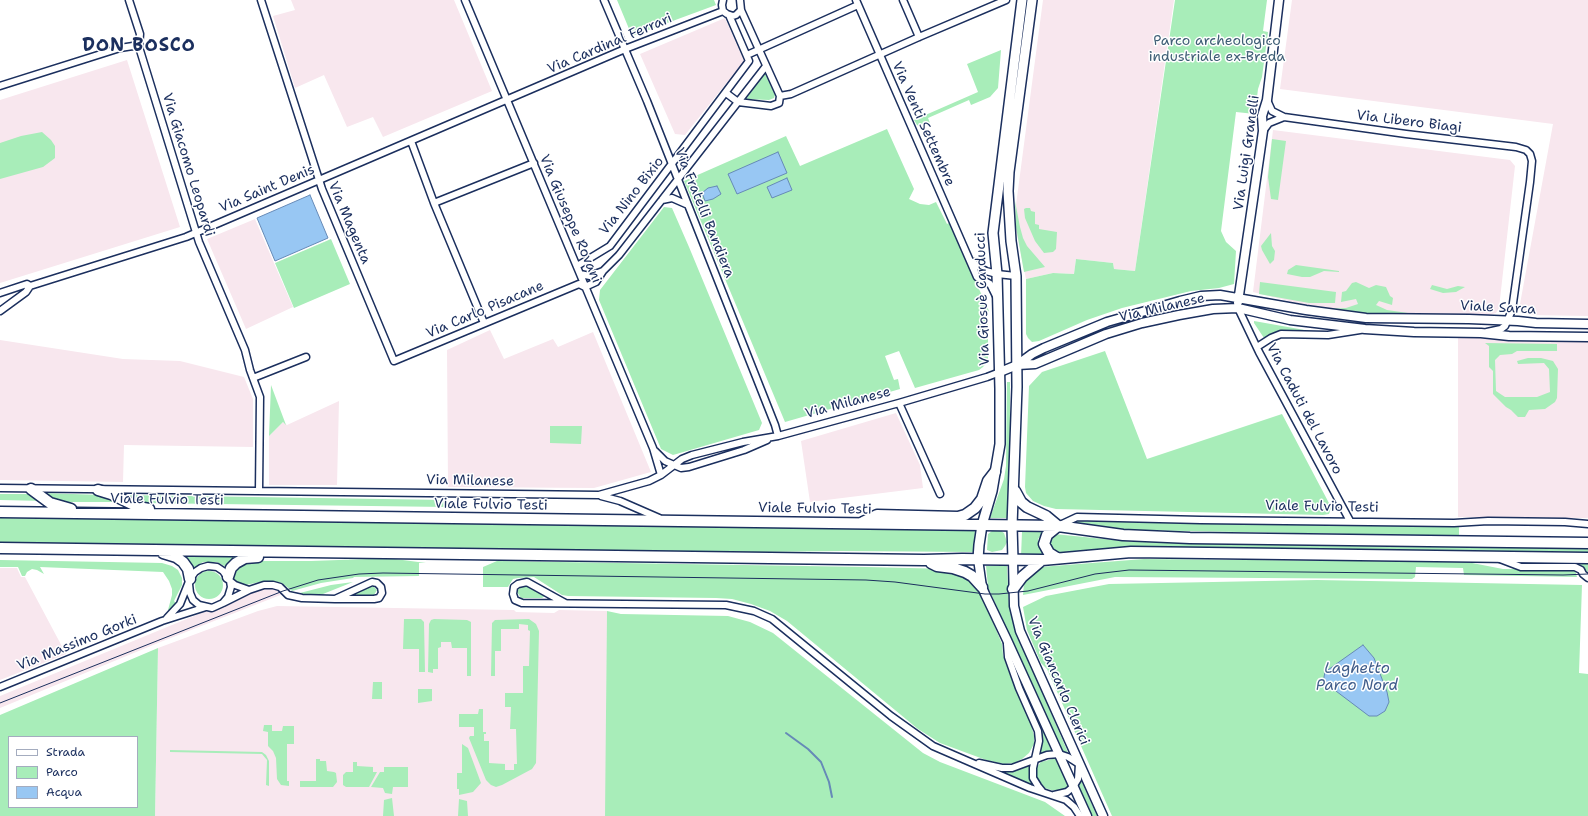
<!DOCTYPE html>
<html>
<head>
<meta charset="utf-8">
<style>
  body { margin:0 }
  #map { position:relative; width:1588px; height:816px; overflow:hidden; background:#fff; font-family:"Shantell Sans",sans-serif }
  canvas { display:block }
  .legend { position:absolute; left:8px; top:736px; width:130px; height:72px; box-sizing:border-box; background:#fff; border:1px solid #a4acbf; margin:0; padding:5px 7px; list-style:none; font-size:12px; color:#1b2f5e }
  .legend li { display:flex; align-items:center; gap:8px; height:20px }
  .legend b { width:20px; border:1px solid #a4acbf }
</style>
</head>
<body>
<div id="map">
<canvas width="1588" height="816"></canvas>
<ul class="legend">
<li><b style="height:5px;background:#fff"></b>Strada</li>
<li><b style="height:11px;background:#a8edb9"></b>Parco</li>
<li><b style="height:11px;background:#98c7f3"></b>Acqua</li>
</ul>
</div>
<script>
const g = document.querySelector('canvas').getContext('2d');
g.lineJoin = 'round';
function paint(path, color) { g.fillStyle = color; g.fill(path, 'evenodd'); }
const toPath = rows => new Path2D(rows.map(r => 'M' + r).join(''));
function strokePath(path, color, width, dash) { g.strokeStyle = color; g.lineWidth = width; g.lineCap = dash ? 'butt' : 'round'; g.setLineDash(dash || []); g.stroke(path); }
function label(font, color, halo, rows, align = 'center') {
  g.font = font + ' "Shantell Sans",sans-serif'; g.lineWidth = 3; g.setLineDash([]); g.textBaseline = 'middle'; g.strokeStyle = halo; g.fillStyle = color; for (const [text, x, y, turn = 0] of rows) {
    g.save(); g.translate(x, y); g.rotate((+turn || 0) * Math.PI / 180); g.textAlign = isNaN(turn) ? turn : align; if (halo) g.strokeText(text, 0, 0); g.fillText(text, 0, 0); g.restore();
  }
}
paint(toPath([
  [291,0,454,0,492,91,383,137,373,117,347,127,324,75,295,88,273,16,295,10],
  [1043,0,1174,0,1135,271,1114,269,1113,263,1076,259,1074,274,1053,273,1026,279,1014,220],
  [1292,0,1588,0,1588,316,1529,315,1524,312,1520,304,1553,124,1280,89],
  [725,18,744,61,685,135,675,134,640,54],
  [127,60,180,227,0,283,0,100],
  [1273,130,1510,160,1515,166,1499,308,1496,313,1489,315,1367,315,1321,309,1253,292],
  [255,219,293,307,246,329,207,239],
  [490,330,504,359,553,339,558,347,593,332,651,472,594,488,448,487,447,350],
  [1458,337,1588,338,1588,518,1458,517],
  [0,340,123,359,180,361,244,377,253,399,253,447,124,445,123,482,0,480],
  [339,401,337,485,269,485,269,436,283,422,287,425],
  [896,413,920,465,923,488,810,502,801,441],
  [0,568,17,568,21,577,25,577,66,654,0,680],
  [267,588,278,590,283,594,163,641,0,708,0,696,206,611,218,609,258,590],
  [277,606,514,610,516,612,554,613,559,610,607,611,606,816,155,816,158,648,258,611]
]), '#f8e7ee');
paint(toPath([
  [617,0,714,0,716,5,632,36],
  [1175,0,1267,0,1263,31,1268,32,1262,77,1258,89,1255,114,1236,112,1221,231,1226,242,1236,251,1234,284,1219,288,1191,291,1122,308,1087,320,1039,341,1032,342,1028,338,1026,334,1026,279,1053,273,1074,274,1076,259,1113,263,1114,269,1135,271],
  [1001,50,998,88,990,97,971,105,969,100,928,118,930,123,921,127,917,125,914,120,978,92,967,64],
  [765,73,775,95,774,98,769,100,746,99],
  [887,129,914,189,909,199,920,204,929,205,936,202,947,224,949,223,989,311,985,313,988,320,988,361,983,367,979,370,915,388,899,351,885,356,894,380,898,379,900,389,785,422,684,181,786,136,800,166],
  [42,132,51,140,55,146,55,158,43,167,0,179,0,143,21,136],
  [1272,139,1286,141,1278,200,1271,199,1268,177],
  [1015,201,1020,227,1023,238,1027,246,1045,267,1024,272,1016,227],
  [664,207,672,208,689,247,762,423,759,430,673,455,661,449,599,300,600,290],
  [1026,208,1030,208,1031,211,1035,212,1035,224,1039,225,1039,229,1057,232,1056,249,1053,252,1044,253,1035,241,1025,218,1024,209],
  [1271,233,1272,246,1275,251,1274,260,1270,264,1262,250,1261,246],
  [331,239,350,284,294,308,275,263],
  [1296,265,1339,271,1339,272,1324,271,1310,277,1302,277,1287,274,1288,270],
  [1260,282,1336,292,1335,303,1309,303,1259,294],
  [1356,282,1369,288,1376,285,1386,287,1390,296,1393,298,1392,305,1379,301,1376,305,1387,310,1408,313,1408,315,1367,314,1325,309,1346,308,1358,304,1356,299,1341,302,1342,292,1346,291,1352,283],
  [1432,285,1447,289,1458,286,1465,287,1456,292,1443,293,1430,289],
  [1254,321,1316,332,1275,334,1264,338,1254,323],
  [1485,343,1557,344,1557,351,1517,351,1512,354,1500,355,1495,360,1496,391,1505,397,1537,397,1550,392,1549,369,1544,363,1518,364,1517,361,1528,358,1541,358,1553,361,1558,369,1557,398,1555,402,1545,409,1529,410,1525,417,1518,417,1511,410,1506,407,1493,394,1493,371,1489,367,1489,346],
  [1105,351,1147,459,1282,414,1330,505,1331,508,1329,514,1323,515,1056,509,1044,506,1033,501,1026,493,1025,487,1029,386,1042,372],
  [1007,382,1010,382,1010,452,1007,518,990,518,1004,479,1006,466],
  [271,385,286,425,283,422,269,436],
  [550,426,582,426,581,444,550,443],
  [28,492,45,501,0,500,0,494,28,494],
  [42,493,103,495,123,502,61,502,56,501],
  [124,495,447,500,447,507,142,503,133,501],
  [0,518,179,520,975,530,974,552,842,551,758,552,0,543],
  [1073,521,1459,526,1459,536,1131,530,1073,523],
  [992,531,1001,531,1004,533,1007,542,1005,546,1002,550,992,552,987,550,988,534],
  [1022,532,1044,532,1038,539,1038,545,1044,556,1021,556],
  [1054,534,1134,542,1588,547,1588,552,1154,547,1059,553,1054,552,1048,544,1049,538],
  [184,556,235,557,235,558,228,568,217,562,203,562,197,566,193,570,183,558],
  [367,559,395,559,426,563,419,563,419,576,354,577,353,578,321,583,292,591,282,583,272,581,264,581,246,585,240,584,235,581,232,574,232,571,246,561,311,561],
  [1144,559,1467,562,1503,569,1573,569,1575,570,1577,577,1464,575,1463,568,1416,567,1415,577,1412,579,1115,577,1023,595,1024,583,1027,578,1040,567],
  [0,560,162,563,172,566,178,570,182,578,182,585,174,601,177,604,170,612,168,610,172,595,172,589,169,581,163,572,40,567,44,574,37,570,32,569,27,572,25,576,22,576,18,567,0,567],
  [497,561,866,567,951,569,963,573,978,586,1002,644,1003,655,1010,675,1031,724,1034,736,1034,744,1029,753,1022,759,1014,763,1004,764,986,760,940,743,918,729,787,621,770,611,751,604,732,599,716,598,568,596,562,595,534,577,518,578,513,579,508,587,483,587,483,567],
  [1525,562,1588,563,1588,572,1579,565,1525,564],
  [986,566,1007,566,1009,605,1016,631,1069,755,1062,753,988,587],
  '195 585a14 14 0 1 1 28 0a14 14 0 1 1-28 0Z',
  [1317,580,1582,585,1579,673,1588,674,1588,816,1112,816,1047,669,1041,663,1027,630,1023,607,1046,596,1109,584],
  [353,582,323,594,296,594,331,585],
  [371,586,374,587,377,590,374,595,353,595,353,592],
  [522,586,528,586,545,596,542,598,521,598,517,592,519,588],
  [607,611,621,614,728,616,750,622,773,633,923,753,940,762,1045,802,1065,816,605,816],
  [404,619,421,619,424,622,425,672,419,672,419,649,403,649],
  [434,619,467,620,471,622,471,676,467,676,467,648,452,648,451,642,441,642,441,647,438,648,438,669,433,669,433,673,428,672,429,624,431,620],
  [529,619,536,624,539,631,536,763,532,769,502,785,496,787,491,785,486,780,469,738,470,736,474,736,474,727,459,727,459,714,478,714,479,709,483,709,483,732,486,732,486,734,484,734,484,741,489,741,489,763,505,764,505,770,514,770,514,764,517,764,516,729,510,729,511,707,505,707,505,693,523,693,523,666,529,666,530,631,528,630,528,625,519,624,519,629,501,629,501,651,495,651,495,676,491,676,492,623,495,620],
  [158,648,155,816,0,816,0,715],
  [9,737,137,737,137,807,9,807],
  [373,682,382,682,382,699,372,699],
  [418,689,432,689,432,701,418,703],
  [1024,694,1027,694,1052,752,1039,755,1042,739,1041,732],
  [264,725,272,725,272,731,282,731,283,726,294,726,294,744,287,744,287,781,289,781,289,786,281,785,277,779,276,758,273,751,268,746,268,732,263,731],
  [462,744,468,748,481,783,473,792,459,795,459,789,457,789,457,773,462,773],
  [170,750,262,752,266,755,269,761,269,786,266,785,267,760,262,754,170,752],
  [1056,758,1069,787,1062,791,1051,790,1045,788,1037,778,1035,773,1037,767,1041,762],
  [316,759,320,759,320,761,326,761,327,771,334,772,336,773,337,782,333,787,300,787,300,781,316,781],
  [353,762,357,762,357,766,373,767,373,772,377,772,369,787,346,787,343,785,343,775,346,772,353,772],
  [1031,764,1030,774,1034,786,990,769,991,768,1013,771],
  [384,767,408,767,408,787,393,787,392,794,385,793,383,788,371,787,380,772,384,772],
  [1080,778,1097,816,1091,816,1077,785],
  [392,798,394,816,383,816,384,800],
  [459,799,467,801,468,816,458,816]
]), '#a8edb9');
const water = toPath([
  [778,152,787,173,737,194,728,174,778,152],
  [787,178,792,190,772,198,767,187,787,178],
  [717,186,721,194,713,199,705,201,702,193,708,188,717,186],
  [310,195,328,238,275,261,257,218,310,195],
  [1363,645,1374,658,1387,692,1389,702,1385,711,1377,716,1369,716,1324,682,1324,677,1325,672,1363,645]
]);
paint(water, '#98c7f3');
strokePath(water, '#668ab7', 1);
strokePath(toPath([
  [786,733,808,749,821,762,829,782,832,797]
]), '#668ab7', 2);
const minor = toPath([
  [129,0,140,34,139,47,199,242,245,350,250,370,260,397,259,491],
  [261,0,322,189,394,361,579,284,585,287],
  [465,0,653,448,661,475],
  [604,0,647,101,775,425,778,436],
  [723,0,722,5,723,11,727,14,733,16,736,15,741,10,740,0],
  [856,0,977,277,990,284,996,296],
  [903,0,919,37],
  [747,55,858,5],
  [0,86,120,48,133,46,139,47],
  [726,93,738,102,771,106,779,103,780,96,741,10],
  [780,96,791,94,919,37,1006,0],
  [1267,100,1272,111,1284,117,1406,134,1516,147,1526,150,1530,154,1532,161,1530,182,1512,310,1505,326,1501,329,1487,332],
  [1263,131,1269,123,1284,117],
  [411,141,434,203,484,323],
  [662,200,672,198,688,205],
  [434,203,534,163],
  [973,262,977,266,986,271,997,274,1016,276],
  [577,266,610,246,749,61,729,15],
  [580,274,590,276,603,271,619,255,766,66],
  [585,287,596,282,603,271],
  [0,293,27,284,30,286,186,237,625,49,723,11],
  [1238,308,1259,352,1350,521],
  [0,311,26,292,30,286],
  [1257,347,1271,338,1281,334,1328,335,1360,330],
  [253,378,306,357],
  [899,403,940,494],
  [655,451,665,461,681,468,689,467,744,450,767,440],
  [0,488,599,495,649,481,661,475,682,459,692,455,743,442,778,436,899,403,987,377,1000,372],
  [601,496,620,501,659,518],
  [1060,525,1077,517,1201,520,1454,523,1488,521,1565,522,1588,524],
  [1500,559,1521,567,1575,567,1581,570,1583,574,1588,578],
  [230,581,235,585,249,590],
  [223,603,249,590,264,585,273,585,280,587,288,595,302,598,335,599,374,599,379,598,382,593,381,587,377,583,372,582,335,599],
  [565,603,527,582,518,584,514,587,513,594,515,600,522,603,726,605,754,611,772,619,891,716,933,746,1030,788,1066,800,1074,807,1080,816],
  [167,618,180,604,190,579,195,572,201,568,208,566,217,567,223,571,230,581,231,587,228,597,223,603,212,608,199,605,193,600,190,593,189,584],
  [1007,644,1008,657,1019,688,1038,731,1039,741,1033,768,1033,778,1038,786,1042,791],
  [0,687,162,621,206,607],
  [979,763,1002,768,1012,768,1047,755,1059,754,1068,757,1079,764,1078,779,1073,787,1067,792,1054,795]
]);
const tertiary = toPath([
  [1238,302,1260,152,1263,131,1262,116,1267,100,1279,0],
  [1018,365,1035,364,1106,334,1142,323,1179,315,1213,309,1238,308,1290,320,1365,329,1414,332,1481,333,1509,336,1588,337],
  [1000,372,1017,365,1032,354,1044,348,1107,322,1180,301,1201,296,1220,295,1306,310,1366,318,1469,319,1518,321,1536,323,1588,324],
  [978,559,982,587,985,594,1007,640,1087,816],
  [1013,560,1014,606,1020,631,1103,816]
]);
const secondary = toPath([
  [978,559,979,545,982,525,992,491,1000,444,1000,389,997,274,993,233,1022,0],
  [1013,560,1012,526,1017,387,1016,276,1011,241,1008,191,1009,172,1032,0]
]);
const primary = toPath([
  [31,489,50,503,71,509],
  [98,490,111,494,138,507,149,509],
  [1015,491,1021,502,1027,507,1046,516,1058,526],
  [0,512,982,525,1058,526,1123,535,1190,538,1588,543],
  [863,522,877,515,958,517,965,515,975,508,982,499,988,481,995,472],
  [0,548,924,560,962,559,1042,560,1131,552,1588,558],
  [163,553,176,557,183,562,188,569,190,579],
  [1057,558,1049,553,1044,544,1047,535,1058,526],
  [931,563,937,566,953,568,965,572,972,576,982,587],
  [228,577,231,568,236,563,245,558,258,557],
  [1013,589,1022,577,1042,560]
]);
strokePath(minor, '#1b2f5e', 9);
strokePath(tertiary, '#1b2f5e', 11);
strokePath(secondary, '#1b2f5e', 12);
strokePath(primary, '#1b2f5e', 13);
strokePath(minor, '#fff', 6);
strokePath(tertiary, '#fff', 8);
strokePath(secondary, '#fff', 9);
strokePath(primary, '#fff', 10);
strokePath(toPath([
  [0,703,283,591,318,580,359,574,383,573,866,580,895,582,985,594,999,594,1028,591,1095,574,1129,570,1563,575,1588,574]
]), '#1b2f5e', 1);
label('14px', '#3e5e75', '#fff', [
  ["Parco archeologico",1217,41],
  ["industriale ex-Breda",1217,57]
]);
label('14px', '#1b2f5e', '#fff', [
  ["Via Cardinal Ferrari",610,44,-23],
  ["Via Libero Biagi",1409,122,7],
  ["Via Venti Settembre",923,124,66],
  ["Via Luigi Granelli",1247,153,-82],
  ["Via Giacomo Leopardi",188,165,73],
  ["Via Saint Denis",267,189,-23],
  ["Via Nino Bixio",632,196,-52],
  ["Via Fratelli Bandiera",704,213,68],
  ["Via Giuseppe Rovani",570,219,67],
  ["Via Magenta",349,223,67],
  ["Via Giosuè Carducci",983,299,-92],
  ["Via Milanese",1162,308,-13],
  ["Viale Sarca",1498,308,3],
  ["Via Carlo Pisacane",485,310,-23],
  ["Via Milanese",848,403,-15],
  ["Via Caduti del Lavoro",1304,409,62],
  ["Via Milanese",470,481,1],
  ["Viale Fulvio Testi",167,500,1],
  ["Viale Fulvio Testi",491,505,1],
  ["Viale Fulvio Testi",1322,507,1],
  ["Viale Fulvio Testi",815,509,1],
  ["Via Massimo Gorki",77,643,-22],
  ["Via Giancarlo Clerici",1058,681,67]
]);
label('italic 15px', '#405d8b', '#fff', [
  ["Laghetto",1357,669],
  ["Parco Nord",1357,686]
]);
g.letterSpacing = '1px';
label('bold 18px', '#1b2f5e', '#fff', [
  ["DON BOSCO",139,46]
]);
g.letterSpacing = '0px';
</script>
</body>
</html>
